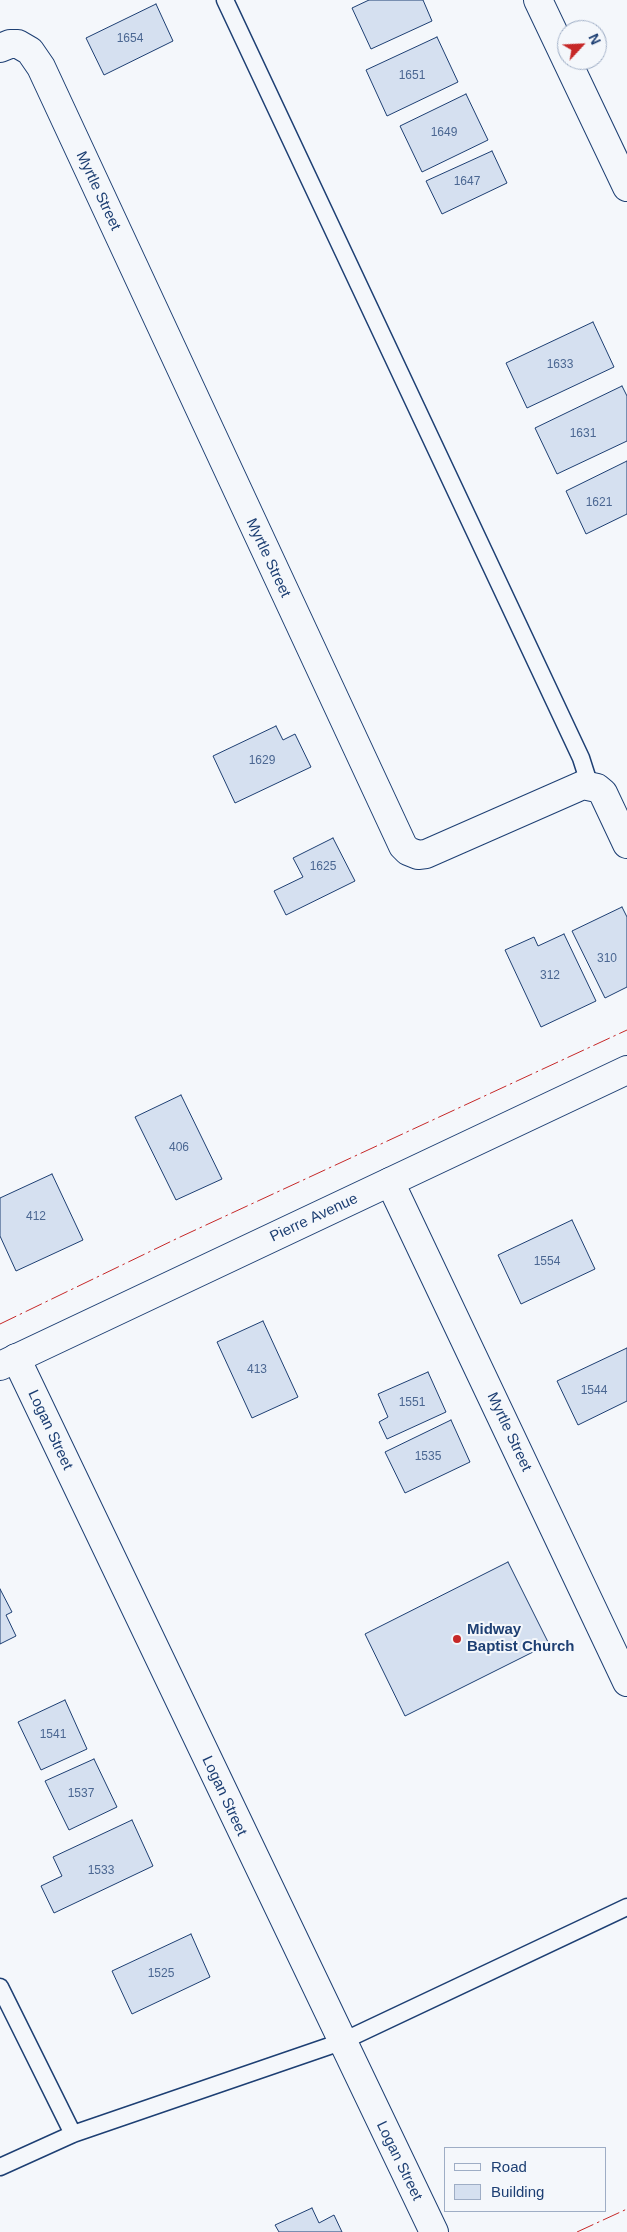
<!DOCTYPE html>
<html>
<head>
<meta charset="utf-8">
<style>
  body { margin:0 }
  #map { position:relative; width:627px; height:2232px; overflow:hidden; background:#f4f7fb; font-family:Arial,sans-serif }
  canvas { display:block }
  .legend { position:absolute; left:444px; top:2147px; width:162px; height:65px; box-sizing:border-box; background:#f4f7fb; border:1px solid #9eadc5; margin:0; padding:6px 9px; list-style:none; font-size:15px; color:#1d3f73 }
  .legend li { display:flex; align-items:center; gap:10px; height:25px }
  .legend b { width:25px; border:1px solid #9eadc5 }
  .north { position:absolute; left:557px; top:20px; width:50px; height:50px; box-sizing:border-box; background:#f4f7fb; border:1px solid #9eadc5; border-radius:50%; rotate:65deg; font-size:14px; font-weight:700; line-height:20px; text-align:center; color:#1d3f73 }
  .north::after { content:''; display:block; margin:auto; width:18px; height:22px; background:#c62828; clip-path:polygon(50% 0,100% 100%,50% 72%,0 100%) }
</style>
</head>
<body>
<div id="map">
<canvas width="627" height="2232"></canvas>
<ul class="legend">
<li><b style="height:6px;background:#f4f7fb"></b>Road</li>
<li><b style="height:14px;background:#d5e0f0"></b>Building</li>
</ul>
<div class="north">N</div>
</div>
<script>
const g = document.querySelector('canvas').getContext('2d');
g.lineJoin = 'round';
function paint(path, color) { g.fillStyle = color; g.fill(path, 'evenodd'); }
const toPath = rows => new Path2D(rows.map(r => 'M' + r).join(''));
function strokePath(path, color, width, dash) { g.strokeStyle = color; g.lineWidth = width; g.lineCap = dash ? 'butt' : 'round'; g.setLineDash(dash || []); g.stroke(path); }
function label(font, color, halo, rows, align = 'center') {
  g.font = font + ' Arial,sans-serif'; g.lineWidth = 4; g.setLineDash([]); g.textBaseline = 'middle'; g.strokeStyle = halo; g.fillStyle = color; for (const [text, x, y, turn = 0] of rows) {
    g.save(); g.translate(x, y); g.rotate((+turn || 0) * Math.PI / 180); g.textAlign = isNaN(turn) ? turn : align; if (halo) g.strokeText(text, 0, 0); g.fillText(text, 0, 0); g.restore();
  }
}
const building = toPath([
  [369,0,423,0,432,21,371,49,352,8,369,0],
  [156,4,173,41,104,75,86,38,156,4],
  [437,37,458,82,387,116,366,70,437,37],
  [466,94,488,140,422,172,400,126,466,94],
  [492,151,507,183,442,214,426,181,492,151],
  [593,322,614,367,527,408,506,363,593,322],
  [622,386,627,396,627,441,557,474,535,428,622,386],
  [627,461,627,514,586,534,566,491,627,461],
  [276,726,283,740,295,734,311,767,235,803,213,756,276,726],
  [333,838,355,881,286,915,274,891,303,877,293,858,333,838],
  [622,907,627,917,627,987,605,998,572,931,622,907],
  [564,934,596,1001,541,1027,505,950,534,937,538,946,564,934],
  [181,1095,222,1179,176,1200,135,1117,181,1095],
  [52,1174,83,1240,16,1271,0,1236,0,1198,52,1174],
  [572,1220,595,1269,521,1304,498,1255,572,1220],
  [263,1321,298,1397,252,1418,217,1342,263,1321],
  [627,1348,627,1401,578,1425,557,1381,627,1348],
  [428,1372,446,1412,387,1439,379,1422,388,1417,378,1394,428,1372],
  [451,1420,470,1462,405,1493,385,1452,451,1420],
  [508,1562,549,1644,405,1716,365,1634,508,1562],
  [0,1589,12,1612,6,1615,16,1636,0,1644,0,1589],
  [65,1700,87,1749,41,1770,18,1722,65,1700],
  [94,1759,117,1807,69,1830,45,1781,94,1759],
  [132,1820,153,1866,54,1913,41,1886,62,1876,53,1857,132,1820],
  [191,1934,210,1977,132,2014,112,1971,191,1934],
  [312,2208,319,2223,334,2215,342,2232,279,2232,275,2225,312,2208]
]);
paint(building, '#d5e0f0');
strokePath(building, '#1d3f73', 1);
const service = toPath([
  [225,0,581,758,590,786],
  [0,1987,73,2134],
  [0,2167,73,2134,341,2042,627,1907]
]);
const minor = toPath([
  [538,0,627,187],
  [0,48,10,44,18,44,30,51,41,67,403,846,408,851,418,855,426,854,583,785,597,788,603,793,627,844],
  [390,1182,627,1682],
  [16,1358,434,2232]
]);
const secondary = toPath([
  [0,1366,627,1070]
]);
strokePath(service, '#1d3f73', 19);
strokePath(minor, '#1d3f73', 30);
strokePath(secondary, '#1d3f73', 30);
strokePath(service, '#f4f7fb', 16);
strokePath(minor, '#f4f7fb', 28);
strokePath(secondary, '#f4f7fb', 28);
strokePath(toPath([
  [0,1324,178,1238,627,1030],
  [577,2232,627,2209]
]), '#c62828', 1, [18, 4, 2.5, 4]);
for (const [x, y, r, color] of [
  [457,1639,5,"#c62828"]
]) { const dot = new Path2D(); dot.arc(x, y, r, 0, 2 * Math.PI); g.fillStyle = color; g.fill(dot); strokePath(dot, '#f4f7fb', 2); }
label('12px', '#4b6792', null, [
  ["1654",130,39],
  ["1651",412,76],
  ["1649",444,133],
  ["1647",467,182],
  ["1633",560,365],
  ["1631",583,434],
  ["1621",599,503],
  ["1629",262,761],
  ["1625",323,867],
  ["310",607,959],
  ["312",550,976],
  ["406",179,1148],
  ["412",36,1217],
  ["1554",547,1262],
  ["413",257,1370],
  ["1544",594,1391],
  ["1551",412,1403],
  ["1535",428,1457],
  ["1541",53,1735],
  ["1537",81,1794],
  ["1533",101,1871],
  ["1525",161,1974]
]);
label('15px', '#1d3f73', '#f4f7fb', [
  ["Myrtle Street",98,191,65],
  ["Myrtle Street",268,558,65],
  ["Pierre Avenue",314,1218,-25],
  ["Logan Street",50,1430,65],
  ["Myrtle Street",509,1432,65],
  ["Logan Street",224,1796,65],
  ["Logan Street",399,2161,64]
]);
label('bold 15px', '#1d3f73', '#f4f7fb', [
  ["Midway",467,1630],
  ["Baptist Church",467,1647]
], 'left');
</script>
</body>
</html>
